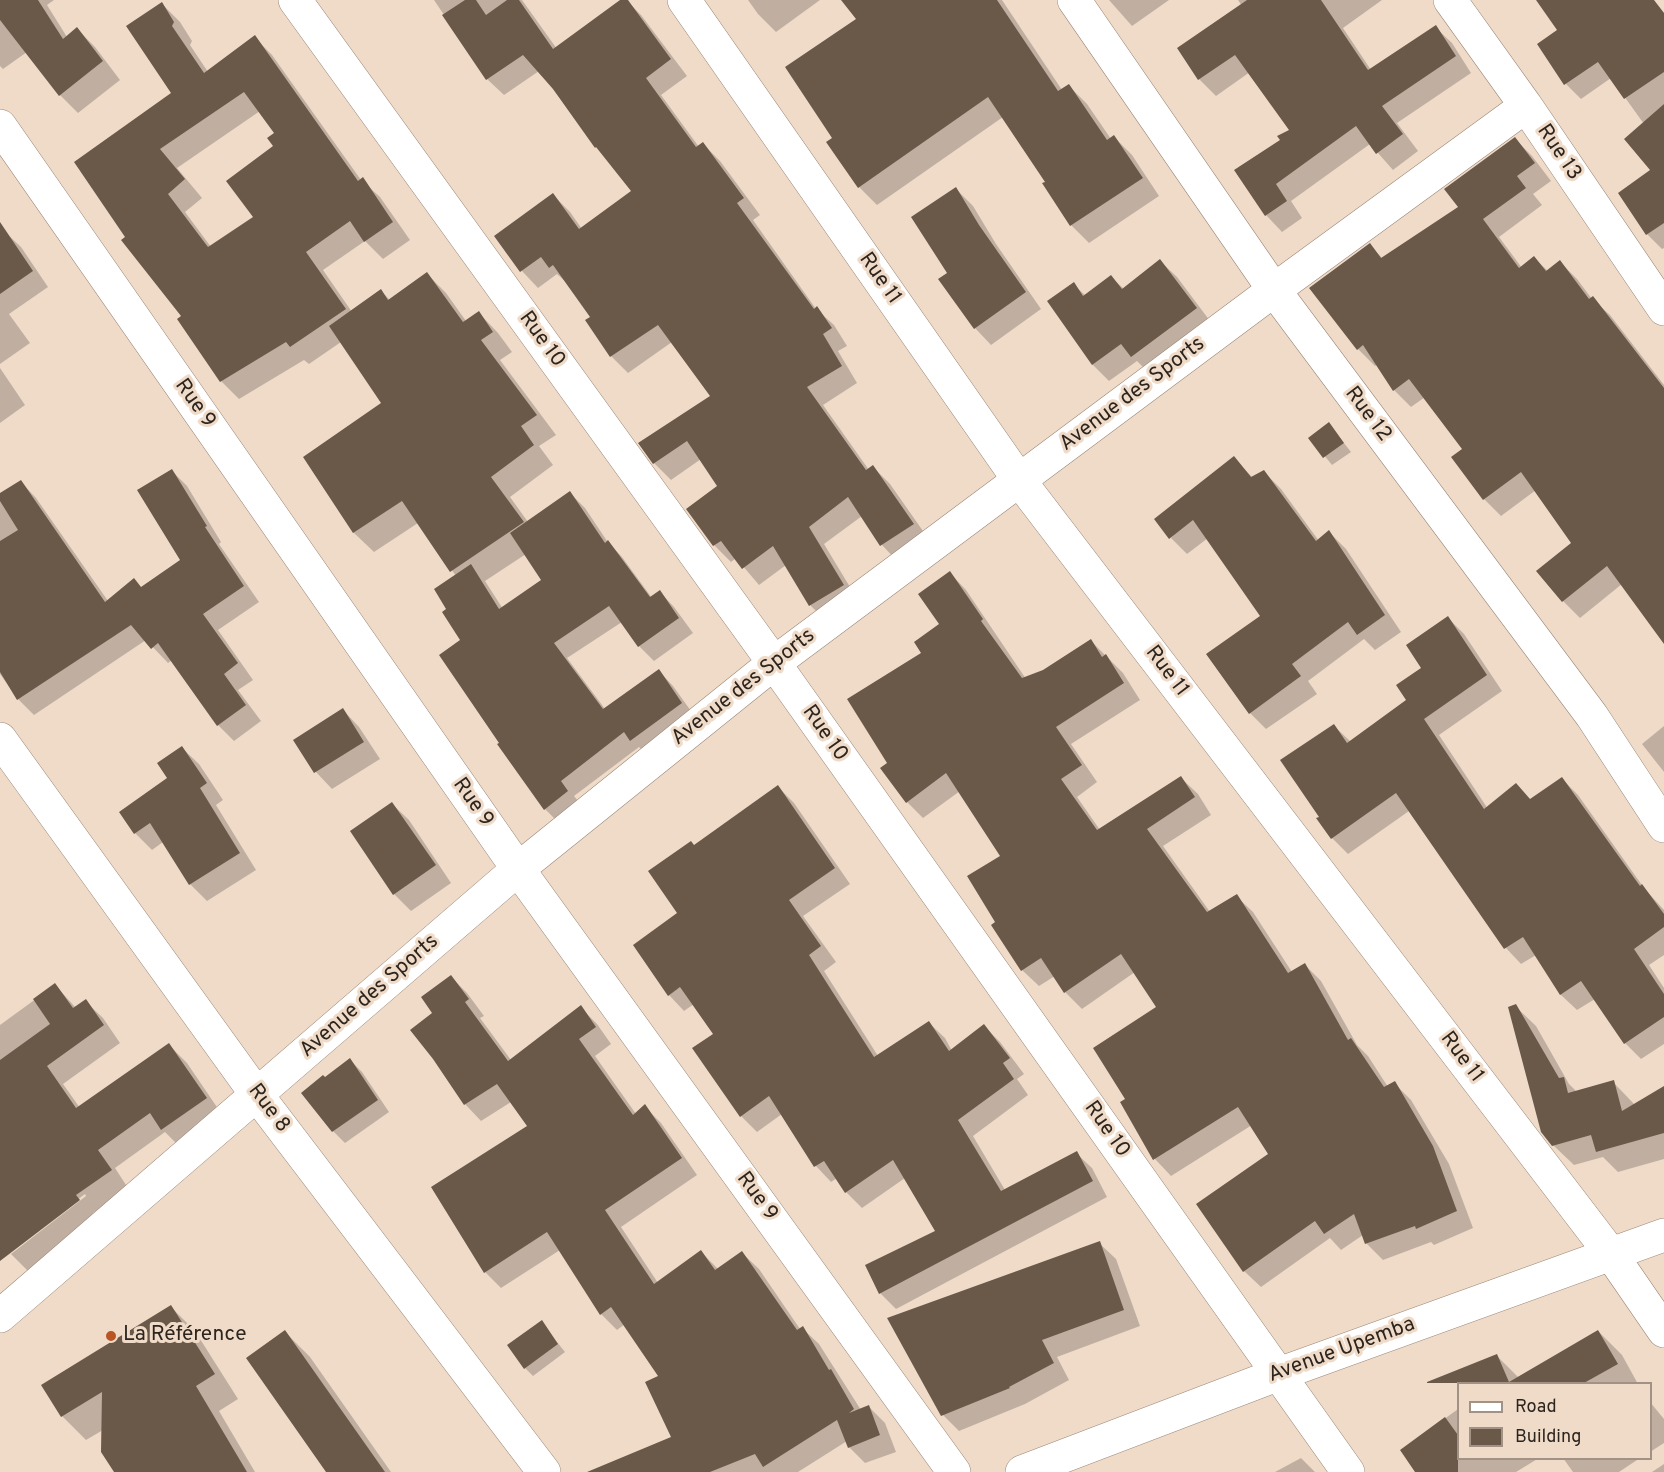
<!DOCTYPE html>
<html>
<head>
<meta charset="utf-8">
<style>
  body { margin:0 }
  #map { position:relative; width:1664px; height:1472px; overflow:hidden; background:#f0dbc9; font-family:Overpass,sans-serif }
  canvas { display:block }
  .legend { position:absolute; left:1457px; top:1382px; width:195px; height:78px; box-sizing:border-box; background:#f0dbc9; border:2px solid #a29285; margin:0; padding:8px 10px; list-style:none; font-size:18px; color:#2c251e }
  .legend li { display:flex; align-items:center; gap:12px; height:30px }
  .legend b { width:30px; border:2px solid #a29285 }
</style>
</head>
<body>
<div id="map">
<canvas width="1664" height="1472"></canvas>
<ul class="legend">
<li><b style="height:8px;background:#fff"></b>Road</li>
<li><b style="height:16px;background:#6a5949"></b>Building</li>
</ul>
</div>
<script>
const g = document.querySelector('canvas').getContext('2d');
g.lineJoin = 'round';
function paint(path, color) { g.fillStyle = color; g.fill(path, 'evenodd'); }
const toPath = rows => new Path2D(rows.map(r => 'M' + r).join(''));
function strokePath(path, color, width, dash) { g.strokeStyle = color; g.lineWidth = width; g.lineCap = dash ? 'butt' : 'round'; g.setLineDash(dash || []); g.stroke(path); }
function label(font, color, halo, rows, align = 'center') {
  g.font = font + ' Overpass,sans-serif'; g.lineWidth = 6; g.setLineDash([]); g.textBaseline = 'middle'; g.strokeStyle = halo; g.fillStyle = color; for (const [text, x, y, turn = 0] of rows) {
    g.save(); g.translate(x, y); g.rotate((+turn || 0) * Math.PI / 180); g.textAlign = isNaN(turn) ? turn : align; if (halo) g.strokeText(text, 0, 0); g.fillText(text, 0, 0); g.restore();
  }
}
paint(toPath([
  [0,0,54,0,47,5,67,37,77,29,95,47,120,80,78,113,60,95,27,52,3,69,0,66],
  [434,0,522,0,557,49,623,0,626,0,641,15,687,76,661,95,699,147,703,144,720,161,760,215,753,220,816,309,834,325,847,346,838,351,857,383,823,405,869,470,873,467,890,484,930,541,898,562,882,545,862,516,824,544,859,602,827,622,811,606,786,565,759,585,736,558,731,562,714,545,688,509,719,487,701,459,671,480,654,463,712,396,672,342,628,373,611,356,587,321,592,317,567,283,557,274,538,288,522,271,496,237,553,195,570,212,582,229,633,191,539,71,504,95,487,79],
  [748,0,820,0,776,32,758,14],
  [843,0,1002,0,1062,90,1069,86,1087,104,1111,139,1114,137,1132,155,1159,196,1089,243,1071,225,1045,184,1047,182,1003,117,877,205,859,187,828,142,834,138,858,19],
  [1109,0,1169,0,1132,26],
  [1238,0,1382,0,1343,28,1371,70,1435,27,1452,43,1471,73,1397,123,1418,151,1393,170,1370,144,1291,201,1302,218,1282,232,1266,215,1282,140,1291,130,1250,72,1216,96,1199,79,1179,49,1242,6],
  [1553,0,1601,0,1664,15,1664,248,1662,249,1647,234,1652,171,1644,124,1611,78,1581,99,1566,84,1539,45,1559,31],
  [162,4,180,22,192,41,190,45,208,72,254,37,272,55,361,180,380,197,410,240,383,259,365,241,323,270,352,312,381,291,390,300,427,274,446,293,466,321,479,313,498,333,512,352,500,360,556,435,539,446,553,465,510,497,528,522,570,493,585,508,607,541,622,557,652,598,660,592,674,607,693,633,654,661,639,646,622,622,567,658,605,709,659,671,673,686,696,718,646,754,639,747,574,796,582,806,560,824,545,809,499,744,501,743,448,609,456,576,418,523,374,552,354,533,305,457,383,403,341,342,309,364,304,360,239,399,221,381,183,316,127,238,173,94],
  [260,111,276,133,275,147,255,218,211,247,185,212,202,198,177,168],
  [526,554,543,580,503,609,485,581],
  [1515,139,1532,156,1551,181,1533,194,1542,205,1499,237,1522,268,1534,258,1548,271,1560,262,1577,279,1592,299,1610,315,1664,385,1664,642,1622,584,1580,618,1563,601,1538,571,1573,544,1536,490,1501,516,1484,499,1464,449,1425,397,1411,407,1394,390,1377,365,1375,366,1358,349,1370,245,1383,259,1460,207],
  [956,189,973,206,996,244,1041,309,991,345,975,328,950,273],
  [5,232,21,247,48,287,9,314,30,343,0,364,0,235],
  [1160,261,1177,277,1213,325,1149,373,1137,361,1109,381,1093,365,1049,301,1073,284,1086,296,1111,277,1124,289],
  [0,368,25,405,0,423],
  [1329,424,1351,452,1332,465,1310,438],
  [1234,458,1253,478,1264,472,1281,489,1319,541,1329,532,1346,549,1401,632,1375,650,1364,639,1308,681,1317,694,1266,729,1250,713,1262,616,1208,538,1187,554,1171,538],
  [171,470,187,486,221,542,219,544,259,602,218,630,253,680,238,690,261,721,234,741,218,725,172,660,168,663,146,640,34,715,18,699,0,674,0,495,21,482,36,498,108,601,142,589,182,561],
  [950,573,966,590,1026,679,1044,671,1091,641,1123,673,1140,700,1071,744,1097,782,1077,797,1100,830,1181,778,1198,794,1211,815,1163,846,1210,912,1236,896,1253,912,1292,972,1305,965,1321,981,1357,1045,1368,1056,1388,1087,1394,1083,1411,1100,1449,1164,1473,1228,1434,1245,1431,1242,1383,1260,1367,1244,1363,1235,1341,1250,1330,1238,1261,1287,1244,1271,1270,1154,1252,1125,1171,1176,1155,1159,1122,1102,1127,1099,1158,1007,1135,972,1082,1009,1065,992,1055,976,1039,986,1022,970,997,923,1002,856,960,791,923,818,907,802,889,763,923,653,941,624],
  [1448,618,1464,634,1502,691,1439,735,1488,809,1531,801,1562,779,1578,795,1644,888,1664,910,1664,955,1649,965,1664,988,1664,1044,1641,1059,1625,1043,1595,999,1577,1010,1561,995,1536,955,1521,964,1506,948,1409,811,1348,854,1332,838,1321,817,1334,726,1351,742,1408,700],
  [343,710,359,727,380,759,332,789,316,772,296,740],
  [1664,726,1664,772,1642,744],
  [182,748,199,764,223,800,216,805,256,870,207,901,190,884,163,842,152,850,135,833,169,778],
  [778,787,794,803,850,884,803,916,836,962,824,971,878,1056,929,1023,945,1038,952,1051,984,1026,1000,1042,1024,1074,1017,1079,1028,1095,973,1136,1005,1190,1076,1153,1092,1168,1107,1197,896,1309,880,1293,937,1232,905,1178,862,1208,846,1192,837,1178,831,1182,816,1166,782,1114,757,1132,741,1116,694,1049,715,1034,694,1004,684,1011,669,995,679,914,695,847],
  [392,804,409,820,451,883,411,911,394,894],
  [451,977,467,993,484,1016,480,1018,511,1060,580,1007,597,1024,611,1044,595,1056,636,1114,645,1107,661,1123,697,1175,621,1227,658,1283,701,1252,719,1270,742,1253,759,1269,800,1329,802,1328,819,1344,861,1410,869,1407,885,1423,896,1452,865,1463,849,1447,847,1441,798,1472,616,1472,673,1438,660,1377,625,1324,617,1330,601,1314,560,1250,501,1288,485,1272,529,1127,511,1102,481,1121,465,1104,434,1013],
  [55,985,76,1008,85,1001,103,1018,120,1043,63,1084,80,1108,169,1045,187,1063,223,1116,180,1147,165,1132,115,1168,128,1188,93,1213,96,1218,28,1271,11,1254,86,1196,85,1194,10,1251,10,1254,0,1240,0,1025],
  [1515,1006,1536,1026,1569,1084,1577,1092,1613,1082,1635,1105,1664,1088,1664,1159,1618,1172,1603,1157,1574,1165,1553,1145],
  [350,1060,362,1072,389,1112,345,1143,333,1131],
  [1099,1243,1116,1259,1140,1326,1057,1357,1069,1380,1025,1404,959,1431,943,1415],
  [171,1307,195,1331,238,1399,219,1411,255,1472,116,1472,103,1430,86,1440,62,1416,43,1385],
  [541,1322,565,1352,533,1376,525,1368],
  [1598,1331,1622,1355,1638,1384,1475,1384,1469,1367,1497,1356,1519,1378],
  [285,1332,310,1357,391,1472,328,1472],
  [1650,1402,1664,1419,1664,1443,1650,1452],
  [1458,1409,1458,1458,1539,1458,1516,1472,1417,1472,1402,1450],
  [1301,1458,1315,1472,1275,1472],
  [1563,1458,1640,1458,1619,1472,1573,1472],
  [1664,1464,1664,1472,1652,1472]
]), '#0003');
paint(toPath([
  [0,0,38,0,63,39,77,27,103,61,59,96,0,20],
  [465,0,476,0,486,15,507,0,519,0,553,49,620,0,628,0,671,59,646,78,696,147,703,142,744,198,737,203,814,309,817,306,832,328,823,334,842,366,807,387,866,470,873,465,914,524,880,546,848,497,809,527,844,585,809,606,773,546,742,569,721,541,713,546,686,509,717,486,687,441,653,464,638,443,710,396,658,325,610,357,585,320,590,317,553,265,549,268,541,257,520,272,494,236,553,193,579,229,631,191,596,147,595,148,553,89,523,55,486,80,442,15],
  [841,0,997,0,1058,91,1069,84,1107,140,1114,135,1143,178,1070,226,1042,183,1045,182,988,97,858,188,826,142,832,138,785,67,856,19],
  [1247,0,1321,0,1368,70,1436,25,1456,56,1382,106,1403,134,1376,154,1356,126,1276,184,1287,201,1265,216,1234,170,1280,140,1277,136,1289,130,1235,55,1198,80,1177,48],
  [1536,0,1654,0,1664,13,1664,72,1624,99,1598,62,1564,85,1537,44,1557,30],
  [162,2,174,22,172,26,204,73,255,35,358,181,363,177,393,222,364,242,350,221,306,252,346,309,290,347,286,342,220,382,177,319,181,316,121,240,125,237,74,162,171,93,126,26],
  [244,92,274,133,267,138,273,146,226,181,253,217,208,247,168,194,185,179,160,149],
  [1664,104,1664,223,1646,235,1618,193,1650,170,1624,139],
  [1515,137,1535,163,1517,176,1526,188,1483,219,1519,268,1534,256,1546,271,1560,260,1589,299,1593,296,1664,388,1664,644,1607,566,1562,602,1536,571,1571,543,1521,472,1483,500,1451,457,1462,449,1409,379,1393,391,1363,345,1357,350,1309,288,1370,243,1381,258,1458,207,1444,189],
  [956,187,979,225,1026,292,974,329,938,279,947,273,911,217],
  [0,222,33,271,0,294],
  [1160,259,1197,308,1131,357,1121,344,1092,365,1047,301,1074,282,1083,296,1111,275,1122,289],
  [427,272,463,322,479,311,493,332,481,340,537,415,521,426,534,445,491,477,524,522,450,572,402,501,353,533,303,457,381,403,329,326,381,289,388,300],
  [1329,422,1344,443,1323,458,1308,438],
  [1234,456,1251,477,1264,470,1316,541,1329,530,1385,615,1357,635,1348,622,1292,664,1301,676,1249,714,1206,654,1260,616,1193,520,1169,539,1154,519],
  [172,469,207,526,205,527,244,586,203,614,238,663,224,674,246,705,217,726,158,643,151,649,131,625,17,700,0,672,0,541,18,530,0,501,0,493,21,480,105,602,134,578,141,587,180,560,137,490],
  [570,491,605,543,608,540,650,597,660,590,679,618,638,647,609,606,554,643,603,709,659,669,682,703,630,741,624,732,561,781,568,791,544,810,497,744,499,743,439,655,460,640,442,612,446,609,434,589,471,564,499,609,541,580,510,533],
  [950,571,983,619,981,621,1022,678,1043,670,1091,639,1102,657,1106,654,1124,683,1056,727,1082,765,1061,779,1097,830,1181,776,1195,797,1147,829,1207,912,1237,894,1288,973,1305,963,1348,1040,1351,1038,1384,1087,1395,1081,1433,1146,1457,1211,1416,1229,1415,1226,1365,1244,1354,1214,1324,1234,1315,1221,1243,1272,1196,1204,1268,1154,1238,1107,1153,1160,1120,1102,1125,1099,1093,1048,1156,1007,1121,954,1064,993,1041,958,1021,971,991,925,995,922,967,876,1000,856,946,773,906,803,880,768,887,763,847,699,921,653,914,642,939,624,918,594],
  [1448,616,1487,675,1424,719,1484,809,1516,783,1530,799,1562,777,1640,886,1642,884,1664,914,1664,927,1634,949,1664,994,1664,1017,1624,1044,1581,981,1560,995,1523,937,1504,949,1396,793,1331,839,1316,818,1319,817,1280,760,1334,724,1347,743,1406,700,1396,685,1421,668,1406,645],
  [343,708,364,742,314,773,293,740],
  [182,746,207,783,200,788,240,853,189,885,150,823,134,834,119,812,167,778,157,763],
  [778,785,835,868,789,900,821,946,809,955,874,1057,929,1021,949,1051,984,1024,1010,1058,1003,1063,1014,1079,958,1120,1001,1191,1077,1151,1093,1181,879,1294,865,1265,935,1231,893,1160,845,1193,824,1161,814,1167,769,1096,740,1117,692,1048,713,1034,680,987,668,996,633,945,677,913,648,871,691,841,694,845],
  [392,802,436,865,393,895,350,831],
  [451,975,469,999,465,1002,508,1061,581,1005,596,1027,579,1039,633,1115,645,1104,682,1158,605,1210,654,1284,701,1250,715,1270,742,1251,797,1330,803,1326,829,1370,831,1369,854,1409,849,1413,869,1405,880,1435,848,1448,837,1420,763,1467,755,1454,710,1472,587,1472,671,1437,645,1382,658,1376,611,1307,600,1315,547,1232,484,1273,431,1187,527,1126,497,1084,464,1105,433,1059,410,1030,432,1013,421,997],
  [55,983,73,1008,86,999,104,1025,47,1066,76,1108,169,1043,207,1098,161,1130,150,1113,98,1150,112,1170,76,1195,80,1200,0,1261,0,1060,50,1024,33,999],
  [1516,1004,1559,1078,1564,1077,1568,1093,1614,1080,1622,1111,1664,1086,1664,1133,1596,1152,1591,1135,1552,1146,1541,1132,1508,1007],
  [350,1058,378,1100,332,1132,301,1093,323,1075,325,1077],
  [1100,1241,1124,1310,1042,1340,1054,1363,1009,1387,1010,1388,941,1416,887,1318],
  [171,1305,215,1374,196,1386,247,1472,114,1472,101,1452,102,1392,61,1417,41,1385],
  [542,1320,558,1344,524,1369,507,1345],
  [285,1330,385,1472,326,1472,246,1358],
  [1598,1330,1618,1364,1584,1383,1427,1383,1427,1382,1497,1354,1509,1382],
  [1445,1417,1458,1435,1458,1472,1415,1472,1400,1450]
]), '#6a5949');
const street = toPath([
  [295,0,774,663,1348,1472],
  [684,0,1019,480,1611,1254,1664,1331],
  [1074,0,1274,290,1592,716,1664,826],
  [1450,0,1526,106,1664,309],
  [0,126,518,869,954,1472],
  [0,739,257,1095,544,1472],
  [0,1316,518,869,774,663,1274,290,1526,106]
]);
const secondary = toPath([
  [1022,1472,1279,1374,1664,1235]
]);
strokePath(street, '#9a8777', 34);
strokePath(secondary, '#9a8777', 34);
strokePath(street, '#fff', 33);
strokePath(secondary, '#fff', 33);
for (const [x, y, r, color] of [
  [111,1336,6,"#b95424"]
]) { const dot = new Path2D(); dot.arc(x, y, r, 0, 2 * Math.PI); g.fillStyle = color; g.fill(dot); strokePath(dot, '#f0dbc9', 2); }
label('21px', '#2c251e', '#f0dbc9', [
  ["Rue 13",1558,153,56],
  ["Rue 11",879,279,55],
  ["Rue 10",541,340,54],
  ["Avenue des Sports",1133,395,-37],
  ["Rue 9",194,404,55],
  ["Rue 12",1367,415,53],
  ["Rue 11",1166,672,53],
  ["Avenue des Sports",744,688,-38],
  ["Rue 10",824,734,55],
  ["Rue 9",472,803,55],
  ["Avenue des Sports",370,997,-41],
  ["Rue 11",1461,1058,53],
  ["Rue 8",268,1109,53],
  ["Rue 10",1106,1130,55],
  ["Rue 9",756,1197,54],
  ["Avenue Upemba",1342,1351,-20]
]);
label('21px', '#2c251e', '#f0dbc9', [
  ["La Référence",123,1336]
], 'left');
</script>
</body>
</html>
